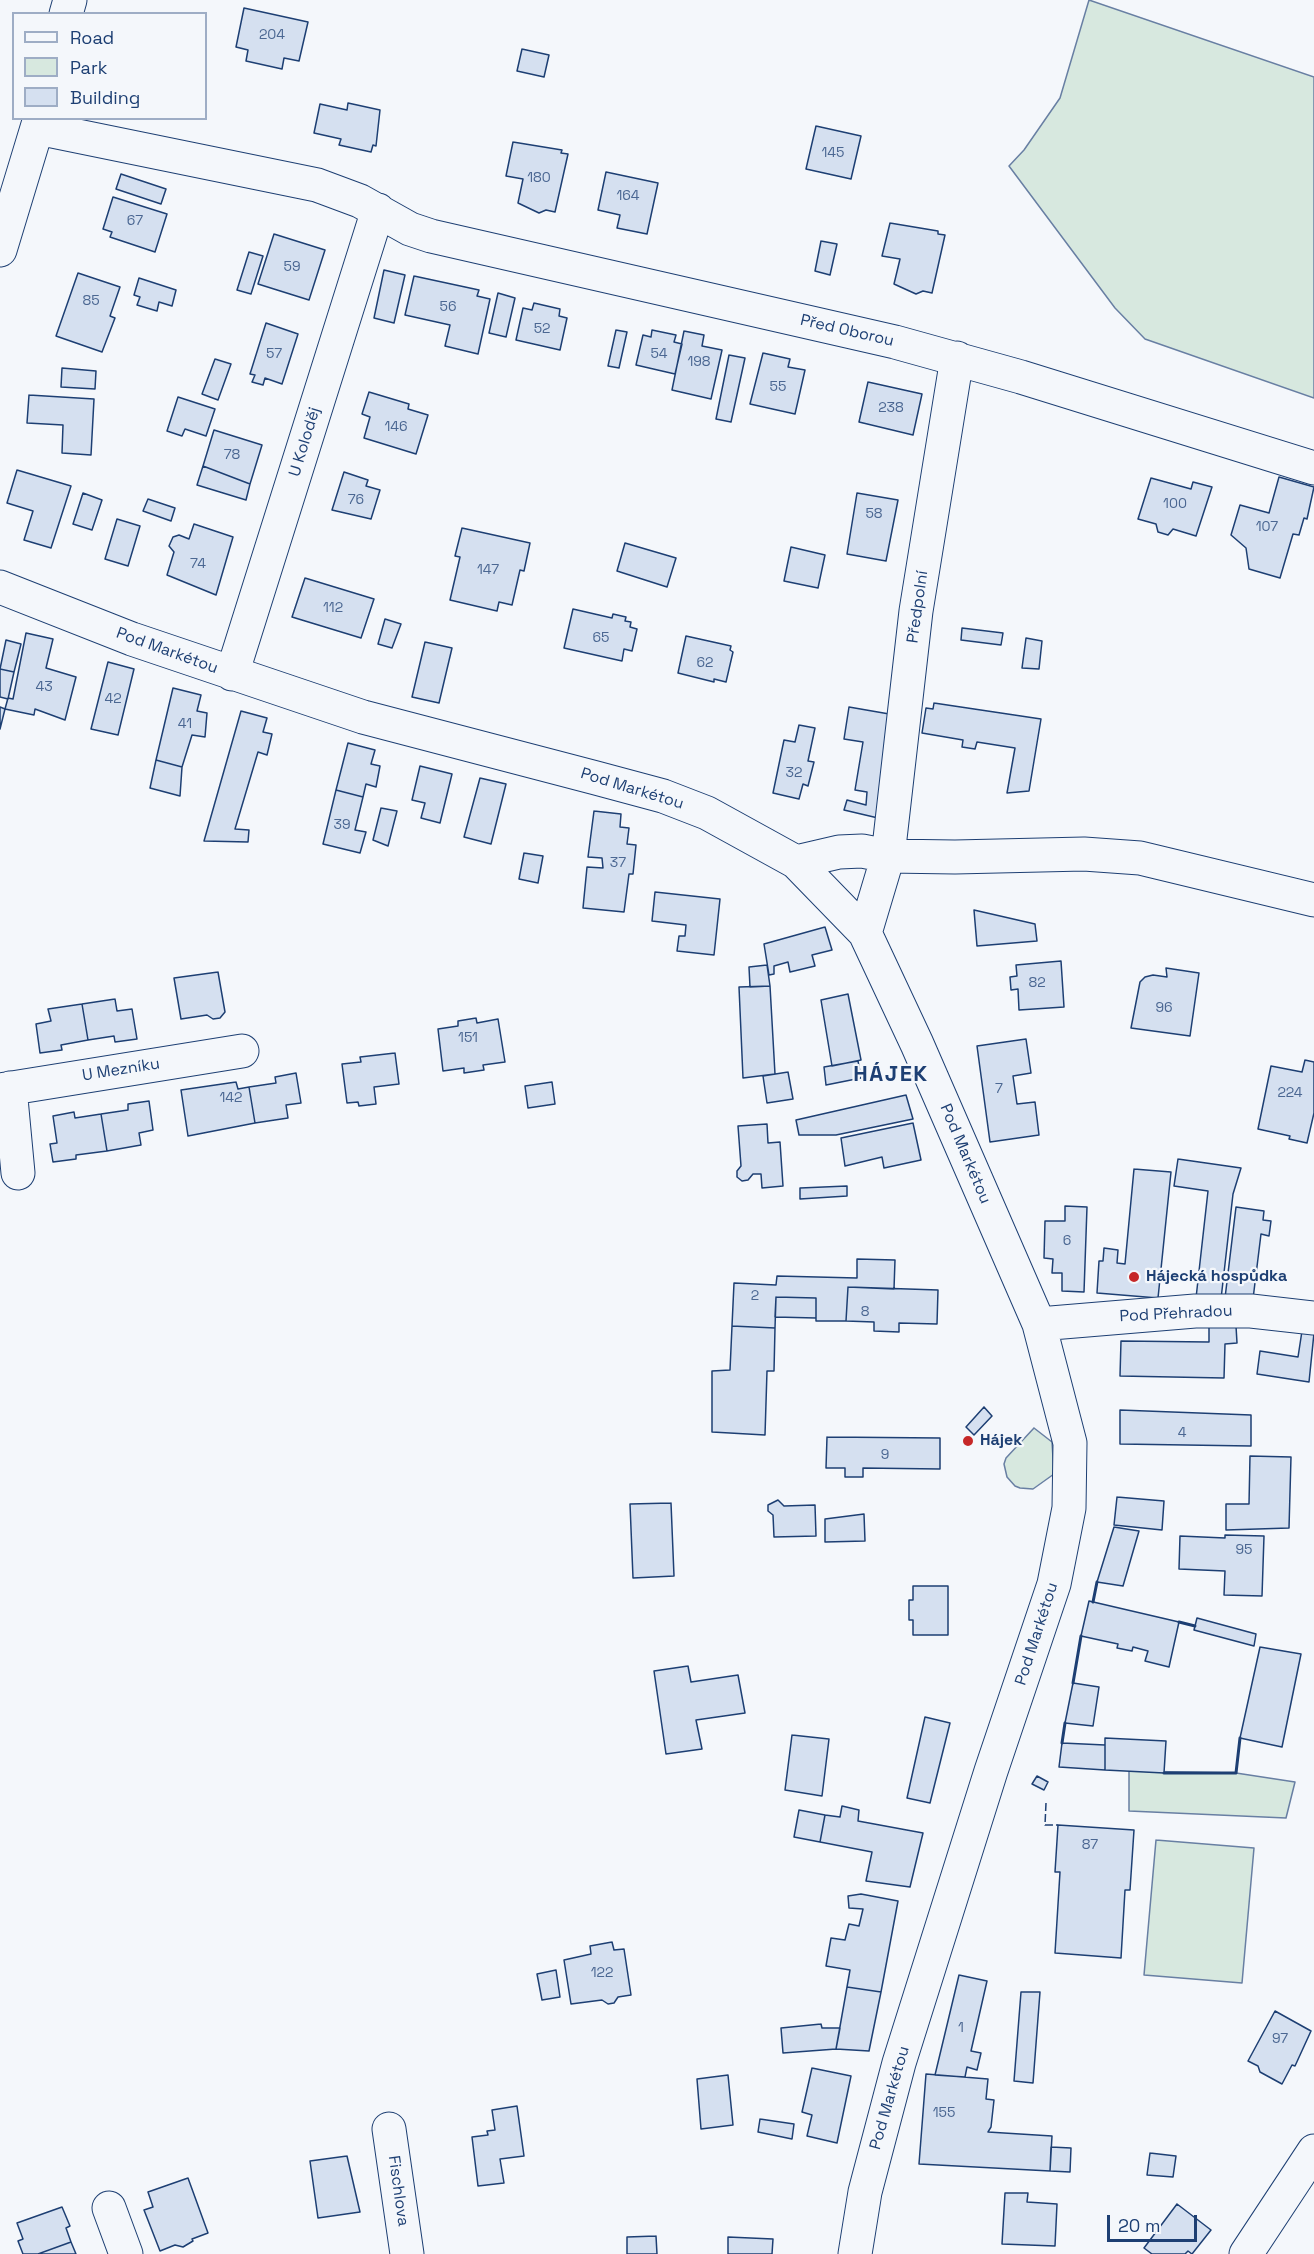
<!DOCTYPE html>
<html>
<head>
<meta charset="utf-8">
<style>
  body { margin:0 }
  #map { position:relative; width:1314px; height:2254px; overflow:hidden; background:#f4f7fb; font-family:"Space Grotesk",sans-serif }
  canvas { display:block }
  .legend { position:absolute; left:12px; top:12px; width:195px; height:108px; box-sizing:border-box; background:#f4f7fb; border:2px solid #9eadc5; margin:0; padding:8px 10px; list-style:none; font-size:18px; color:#1d3f73 }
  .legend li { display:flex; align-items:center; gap:12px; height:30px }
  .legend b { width:30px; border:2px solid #9eadc5 }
  .scale { position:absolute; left:1107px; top:2215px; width:90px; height:27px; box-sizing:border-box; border:3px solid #1d3f73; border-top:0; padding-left:8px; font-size:18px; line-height:21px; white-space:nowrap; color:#1d3f73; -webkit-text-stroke:4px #f4f7fb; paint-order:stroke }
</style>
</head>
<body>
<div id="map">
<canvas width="1314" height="2254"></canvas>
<ul class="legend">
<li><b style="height:8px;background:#f4f7fb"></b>Road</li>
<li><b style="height:16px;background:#d7e8df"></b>Park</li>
<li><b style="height:16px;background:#d5e0f0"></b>Building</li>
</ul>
<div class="scale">20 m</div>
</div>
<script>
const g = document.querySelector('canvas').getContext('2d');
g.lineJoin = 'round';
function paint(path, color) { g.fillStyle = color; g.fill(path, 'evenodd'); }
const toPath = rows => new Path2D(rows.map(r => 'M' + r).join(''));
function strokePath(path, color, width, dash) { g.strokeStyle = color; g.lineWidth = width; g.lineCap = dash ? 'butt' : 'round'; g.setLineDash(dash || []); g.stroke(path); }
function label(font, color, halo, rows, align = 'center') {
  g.font = font + ' "Space Grotesk",sans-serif'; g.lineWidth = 4.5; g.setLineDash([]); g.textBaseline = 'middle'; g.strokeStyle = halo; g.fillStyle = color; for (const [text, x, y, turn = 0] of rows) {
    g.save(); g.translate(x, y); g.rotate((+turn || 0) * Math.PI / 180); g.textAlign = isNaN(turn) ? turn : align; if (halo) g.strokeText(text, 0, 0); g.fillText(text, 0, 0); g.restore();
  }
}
const green = toPath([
  [1089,0,1314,77,1314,398,1145,339,1115,308,1009,166,1024,150,1060,98,1089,0],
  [1034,1428,1052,1442,1054,1474,1033,1489,1020,1488,1015,1486,1007,1477,1004,1464,1006,1458,1034,1428],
  [1129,1771,1236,1773,1295,1782,1286,1818,1129,1811,1129,1771],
  [1156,1840,1254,1848,1242,1983,1144,1975,1156,1840]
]);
paint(green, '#d7e8df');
strokePath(green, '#687fa3', 1.5);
const building = toPath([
  [244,8,308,22,299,61,284,58,282,69,246,61,248,50,236,47,244,8],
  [522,49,549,55,544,77,517,71,522,49],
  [348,103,380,110,376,146,373,145,371,152,339,145,341,139,314,133,320,104,347,110,348,103],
  [816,126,861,136,851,179,806,169,816,126],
  [513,142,562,150,561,153,568,154,555,212,546,210,539,213,518,203,523,179,506,176,513,142],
  [606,172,658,183,647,234,617,228,620,215,598,210,606,172],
  [121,174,166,189,161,204,116,189,121,174],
  [113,197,167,214,155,252,110,237,112,232,103,229,113,197],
  [890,223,938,231,938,234,945,235,932,293,923,291,916,294,894,284,900,259,882,256,890,223],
  [274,234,325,250,309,300,258,284,274,234],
  [821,241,837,244,830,275,815,271,821,241],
  [249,252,263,256,251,294,237,290,249,252],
  [384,270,405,275,394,323,374,318,384,270],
  [78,273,120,287,110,316,115,318,102,352,56,336,78,273],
  [414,276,479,290,477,296,490,299,478,354,445,346,450,325,405,315,414,276],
  [139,278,176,290,172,306,159,302,157,311,137,305,140,297,134,295,139,278],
  [498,293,515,298,506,337,489,333,498,293],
  [534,303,560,309,559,316,567,318,560,350,516,340,523,308,532,310,534,303],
  [266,323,298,334,282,384,265,378,263,385,252,382,255,375,250,374,266,323],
  [616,330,627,332,619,368,608,366,616,330],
  [652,330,676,335,674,342,682,344,675,374,636,365,643,335,651,337,652,330],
  [684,331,704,335,702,346,722,350,711,399,672,390,684,331],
  [763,353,790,359,788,367,805,370,795,414,750,404,763,353],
  [729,355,745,358,731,422,716,419,729,355],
  [215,359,231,364,218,400,202,394,215,359],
  [62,368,96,371,95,389,61,387,62,368],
  [868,382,922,394,913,435,859,422,868,382],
  [369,392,409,404,408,409,428,415,416,454,364,438,370,417,362,414,369,392],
  [29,395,94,399,91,455,62,453,63,425,27,423,29,395],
  [178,397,215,409,206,436,185,429,182,436,167,431,178,397],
  [214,430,262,445,250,484,203,466,214,430],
  [203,466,250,484,246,500,197,485,203,466],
  [17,470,71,486,51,548,24,540,33,511,7,503,17,470],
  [344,472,368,480,366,486,380,490,371,519,332,510,344,472],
  [1279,477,1314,487,1307,519,1304,518,1299,535,1293,534,1280,578,1249,569,1246,548,1231,535,1240,505,1269,513,1279,477],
  [1151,478,1191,489,1193,482,1212,487,1196,536,1173,529,1168,535,1158,532,1156,524,1138,519,1151,478],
  [83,493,102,500,92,530,73,524,83,493],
  [857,493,898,500,886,561,847,554,857,493],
  [148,499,175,508,171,521,143,511,148,499],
  [117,519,140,526,128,566,105,559,117,519],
  [194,524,233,537,216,595,167,575,174,552,169,546,173,537,179,535,189,539,194,524],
  [462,528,530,543,524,571,520,570,512,605,499,602,497,611,450,600,460,557,455,556,462,528],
  [625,543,676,558,667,587,617,571,625,543],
  [791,547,825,555,818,588,784,581,791,547],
  [305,578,374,599,361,638,292,617,305,578],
  [573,609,612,618,613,614,626,617,625,621,631,622,630,627,637,629,632,651,624,649,622,661,564,648,573,609],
  [385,619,401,624,392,648,378,644,385,619],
  [962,628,1003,633,1001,645,961,640,962,628],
  [26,633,53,639,46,668,76,677,65,720,35,709,34,715,5,709,8,698,13,699,26,633],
  [686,636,731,646,730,650,733,652,726,682,714,679,714,682,678,673,686,636],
  [1026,638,1042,641,1039,669,1022,668,1026,638],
  [6,640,21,644,14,672,0,669,6,640],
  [425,642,452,648,439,703,412,697,425,642],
  [108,662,134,669,118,735,91,729,108,662],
  [0,669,14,672,8,699,0,697,0,669],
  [173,688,201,695,197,711,207,713,205,737,192,735,182,767,156,760,173,688],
  [934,703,1041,719,1029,791,1007,793,1015,748,977,742,975,749,962,747,963,740,922,733,926,708,933,709,934,703],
  [0,707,5,709,0,729,0,707],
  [849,707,895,715,878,818,844,810,847,800,866,805,867,792,855,790,863,742,844,739,849,707],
  [241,711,267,718,263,732,272,734,267,755,258,752,235,829,249,830,248,842,204,841,241,711],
  [799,725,815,728,808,761,814,762,808,786,803,784,799,799,773,793,784,740,795,742,799,725],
  [348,743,375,750,371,764,380,766,376,787,366,784,363,797,336,790,348,743],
  [156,760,182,767,180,796,150,788,156,760],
  [420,766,452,774,440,823,421,818,425,803,412,800,420,766],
  [480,778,506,784,491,844,464,837,480,778],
  [336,790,363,797,355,830,366,832,360,853,323,844,336,790],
  [381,808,397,811,388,846,373,840,381,808],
  [594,811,621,814,620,827,629,828,627,844,636,845,633,874,629,874,624,912,583,908,587,867,603,868,602,858,588,857,594,811],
  [524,853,543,856,538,883,519,879,524,853],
  [655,892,720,899,714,955,677,951,679,936,685,936,686,925,652,921,655,892],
  [974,910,1035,924,1037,941,977,946,974,910],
  [825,927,832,950,812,955,815,966,790,972,788,962,774,966,774,974,769,975,764,944,825,927],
  [1061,961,1064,1007,1019,1010,1018,989,1011,990,1010,977,1017,976,1016,965,1061,961],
  [767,965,770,986,750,987,749,967,767,965],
  [1166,968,1199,973,1190,1036,1131,1028,1140,982,1145,977,1153,975,1167,977,1166,968],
  [218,972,225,1012,220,1018,213,1019,207,1015,181,1019,174,978,218,972],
  [770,986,775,1074,743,1078,739,987,770,986],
  [848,994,861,1060,832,1066,821,1000,848,994],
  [115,999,117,1011,132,1009,137,1039,115,1042,114,1036,88,1040,82,1004,115,999],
  [82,1004,88,1040,61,1045,62,1050,40,1053,36,1024,51,1021,48,1009,82,1004],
  [476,1018,477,1023,498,1019,505,1062,483,1065,484,1070,464,1073,464,1068,443,1071,438,1029,458,1026,458,1021,476,1018],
  [1026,1039,1031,1073,1013,1076,1017,1104,1035,1102,1039,1135,990,1142,977,1046,1026,1039],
  [395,1053,399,1084,374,1087,376,1104,359,1106,358,1102,347,1103,342,1064,361,1062,360,1057,395,1053],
  [1305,1060,1314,1062,1314,1113,1307,1143,1289,1139,1290,1136,1258,1129,1271,1066,1302,1072,1305,1060],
  [858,1061,861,1078,826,1085,824,1067,858,1061],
  [788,1072,793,1099,767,1103,763,1076,788,1072],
  [296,1073,301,1103,286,1105,288,1118,255,1123,249,1087,276,1083,275,1077,296,1073],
  [236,1082,238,1089,249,1087,255,1123,188,1136,181,1090,236,1082],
  [552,1082,555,1104,528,1108,525,1086,552,1082],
  [906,1095,913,1119,836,1135,799,1135,796,1120,906,1095],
  [149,1101,153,1130,139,1133,141,1145,107,1151,101,1114,128,1110,128,1104,149,1101],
  [74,1112,75,1118,101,1114,107,1151,76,1155,76,1159,53,1162,50,1144,57,1143,53,1116,74,1112],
  [913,1123,921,1160,884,1168,882,1157,845,1166,841,1138,913,1123],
  [767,1124,768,1143,780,1142,783,1186,762,1188,761,1174,753,1174,748,1180,742,1181,737,1177,737,1171,741,1166,738,1126,767,1124],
  [1178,1159,1241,1168,1233,1194,1221,1299,1196,1298,1208,1191,1174,1186,1178,1159],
  [1134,1169,1171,1172,1158,1298,1097,1293,1099,1261,1103,1261,1104,1248,1118,1250,1117,1263,1125,1264,1134,1169],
  [847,1186,847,1196,800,1199,800,1188,847,1186],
  [1065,1206,1087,1207,1084,1292,1062,1291,1062,1273,1052,1273,1053,1259,1044,1258,1045,1221,1065,1221,1065,1206],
  [1236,1207,1264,1211,1263,1220,1271,1221,1269,1236,1261,1234,1253,1299,1225,1298,1236,1207],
  [857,1259,895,1260,894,1289,848,1287,846,1321,816,1321,816,1298,776,1297,775,1328,732,1326,734,1283,776,1285,777,1276,857,1278,857,1259],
  [848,1287,938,1290,937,1324,899,1323,899,1332,874,1331,874,1322,846,1321,848,1287],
  [776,1297,816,1298,816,1318,775,1317,776,1297],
  [732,1326,775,1328,774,1371,767,1371,765,1435,712,1432,712,1371,730,1370,732,1326],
  [1236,1326,1237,1343,1225,1344,1224,1378,1120,1376,1121,1341,1209,1342,1209,1327,1236,1326],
  [1302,1331,1314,1333,1309,1382,1257,1374,1260,1351,1298,1357,1302,1331],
  [984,1407,992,1416,974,1435,966,1427,984,1407],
  [1120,1410,1251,1415,1251,1446,1120,1444,1120,1410],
  [827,1437,940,1438,940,1469,863,1468,863,1477,845,1477,845,1468,826,1468,827,1437],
  [1250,1456,1291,1457,1289,1528,1226,1530,1226,1504,1249,1504,1250,1456],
  [1117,1497,1164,1501,1162,1530,1114,1525,1117,1497],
  [778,1500,784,1506,815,1505,816,1536,774,1537,773,1515,768,1511,768,1505,778,1500],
  [671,1503,674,1576,633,1578,630,1504,671,1503],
  [864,1514,865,1541,825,1542,825,1519,864,1514],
  [1114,1527,1139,1531,1123,1586,1097,1582,1114,1527],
  [1225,1535,1264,1536,1262,1596,1224,1595,1225,1571,1179,1569,1180,1536,1225,1538,1225,1535],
  [913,1586,948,1586,948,1635,913,1635,913,1620,909,1620,909,1600,913,1600,913,1586],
  [1089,1601,1179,1622,1169,1667,1145,1661,1148,1651,1133,1647,1132,1651,1117,1648,1118,1644,1081,1636,1089,1601],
  [1197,1618,1256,1634,1254,1646,1194,1630,1197,1618],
  [1260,1647,1301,1654,1282,1747,1240,1738,1260,1647],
  [688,1666,691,1682,738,1675,745,1713,696,1720,702,1749,666,1754,654,1671,688,1666],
  [1073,1683,1099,1687,1093,1726,1065,1723,1073,1683],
  [925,1717,950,1723,930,1803,907,1798,925,1717],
  [792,1735,829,1739,822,1796,785,1790,792,1735],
  [1105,1738,1166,1741,1164,1773,1105,1770,1105,1738],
  [1062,1743,1105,1745,1105,1770,1059,1767,1062,1743],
  [1037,1776,1048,1782,1044,1790,1032,1784,1037,1776],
  [842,1806,859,1810,858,1821,923,1833,910,1887,866,1881,872,1852,820,1842,825,1815,840,1817,842,1806],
  [799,1810,825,1815,820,1842,794,1837,799,1810],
  [1058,1825,1134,1830,1130,1890,1125,1890,1121,1958,1055,1953,1060,1872,1055,1872,1058,1825],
  [861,1894,898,1901,881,1992,847,1987,850,1970,826,1966,831,1938,845,1940,849,1924,859,1926,863,1909,849,1908,848,1896,861,1894],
  [612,1942,614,1950,624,1949,631,1995,618,1997,614,2003,608,2004,602,2000,571,2004,564,1960,591,1954,590,1946,612,1942],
  [556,1970,560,1997,542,2000,537,1974,556,1970],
  [959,1975,987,1981,971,2051,981,2053,977,2070,967,2067,965,2077,935,2075,959,1975],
  [847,1987,881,1992,869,2051,836,2049,847,1987],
  [1021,1992,1040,1992,1033,2083,1014,2081,1021,1992],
  [1275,2011,1311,2031,1295,2066,1292,2065,1282,2084,1260,2072,1258,2066,1248,2061,1275,2011],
  [821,2024,822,2028,840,2028,836,2049,783,2053,781,2028,821,2024],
  [812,2068,851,2076,837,2143,807,2136,812,2115,802,2112,812,2068],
  [926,2074,988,2079,986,2099,994,2100,991,2127,988,2132,1052,2136,1050,2171,919,2164,926,2074],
  [728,2075,733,2125,701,2129,697,2079,728,2075],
  [517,2106,524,2156,500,2159,504,2183,478,2186,472,2137,488,2135,487,2131,495,2130,492,2110,517,2106],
  [760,2119,794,2124,792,2139,758,2132,760,2119],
  [1051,2147,1071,2148,1070,2172,1050,2171,1051,2147],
  [1150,2153,1176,2156,1173,2177,1147,2175,1150,2153],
  [347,2156,360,2212,318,2218,310,2161,347,2156],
  [188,2178,208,2233,192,2239,193,2241,183,2247,175,2245,160,2251,144,2210,153,2207,148,2192,188,2178],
  [1005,2193,1028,2193,1027,2202,1057,2204,1055,2246,1002,2244,1005,2193],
  [1177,2204,1211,2230,1192,2254,1188,2251,1185,2254,1152,2254,1144,2248,1177,2204],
  [62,2207,70,2226,66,2228,71,2242,38,2254,23,2254,18,2241,23,2239,17,2223,62,2207],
  [656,2236,657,2254,627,2254,627,2237,656,2236],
  [728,2237,773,2239,772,2254,728,2254,728,2237],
  [71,2242,76,2254,38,2254,71,2242]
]);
paint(building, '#d5e0f0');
strokePath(building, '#1d3f73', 1.5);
const minor = toPath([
  [66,14,70,0],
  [38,128,317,185,360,201,410,229,431,236,895,342,1021,377,1314,468],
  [0,250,40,118],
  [0,587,132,639,363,717,596,778,663,796,707,813,796,862,865,933,917,1044,1039,1324,1070,1443,1069,1508,1054,1584,991,1771,899,2063,865,2192,855,2254],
  [232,674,378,210],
  [796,862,839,852,862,851,888,856,955,857,1084,854,1140,858,1314,900],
  [865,933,888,856,916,611,957,358],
  [10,1088,18,1173],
  [0,1090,242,1051],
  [1039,1324,1195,1311,1251,1311,1314,1318],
  [389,2129,407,2254],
  [109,2208,126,2254],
  [1246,2254,1314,2151]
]);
strokePath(minor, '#1d3f73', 35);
strokePath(minor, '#f4f7fb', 33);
strokePath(toPath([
  [1046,1803,1045,1825,1058,1825]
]), '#1d3f73', 1.5, [8, 3]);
strokePath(toPath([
  [1093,1602,1097,1582],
  [1179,1622,1195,1626],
  [1073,1683,1081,1636],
  [1062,1743,1065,1723],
  [1164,1773,1236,1773,1240,1738]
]), '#1d3f73', 3);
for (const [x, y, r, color] of [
  [1134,1277,6,"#c62828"],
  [968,1441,6,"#c62828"]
]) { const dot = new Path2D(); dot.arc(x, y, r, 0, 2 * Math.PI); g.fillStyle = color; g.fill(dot); strokePath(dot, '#f4f7fb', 2); }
label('14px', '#4b6792', null, [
  ["204",272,35],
  ["145",833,153],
  ["180",539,178],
  ["164",628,196],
  ["67",135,221],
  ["59",292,267],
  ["85",91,301],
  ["56",448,307],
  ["52",542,329],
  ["57",274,354],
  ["54",659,354],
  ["198",699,362],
  ["55",778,387],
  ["238",891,408],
  ["146",396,427],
  ["78",232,455],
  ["76",356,500],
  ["100",1175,504],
  ["58",874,514],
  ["107",1267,527],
  ["74",198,564],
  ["147",488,570],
  ["112",333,608],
  ["65",601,638],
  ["62",705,663],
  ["43",44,687],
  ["42",113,699],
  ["41",185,724],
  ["32",794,773],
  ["39",342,825],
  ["37",618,863],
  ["82",1037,983],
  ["96",1164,1008],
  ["151",468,1038],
  ["7",999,1089],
  ["224",1290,1093],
  ["142",231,1098],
  ["6",1067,1241],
  ["2",755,1296],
  ["8",865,1312],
  ["4",1182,1433],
  ["9",885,1455],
  ["95",1244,1550],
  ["87",1090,1845],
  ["122",602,1973],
  ["1",961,2028],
  ["97",1280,2039],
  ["155",944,2113]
]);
label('16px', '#1d3f73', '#f4f7fb', [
  ["Před Oborou",847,331,13],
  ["U Koloděj",305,442,-73],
  ["Předpolní",918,607,-82],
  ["Pod Markétou",167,651,20],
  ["Pod Markétou",632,789,17],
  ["U Mezníku",121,1070,-9],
  ["Pod Markétou",965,1154,67],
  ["Pod Přehradou",1176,1314,-3],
  ["Pod Markétou",1037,1634,-72],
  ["Pod Markétou",890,2098,-74],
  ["Fischlova",398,2191,82]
]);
label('bold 16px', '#1d3f73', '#f4f7fb', [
  ["Hájecká hospůdka",1146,1277],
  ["Hájek",980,1441]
], 'left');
g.letterSpacing = '1.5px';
label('bold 22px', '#1d3f73', '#f4f7fb', [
  ["HÁJEK",891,1075]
]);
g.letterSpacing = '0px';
</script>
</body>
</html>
